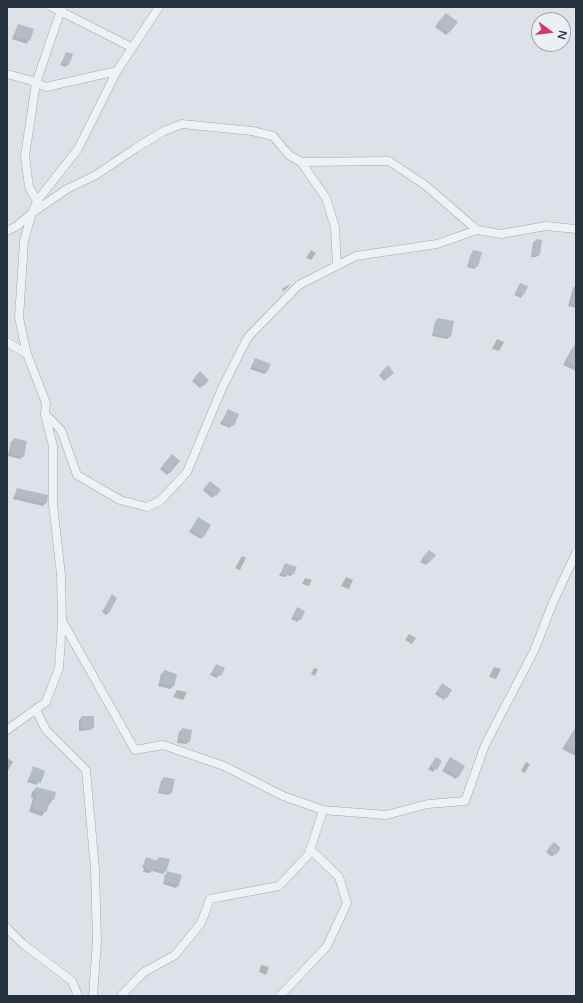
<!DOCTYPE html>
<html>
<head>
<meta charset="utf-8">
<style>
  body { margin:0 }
  #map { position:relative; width:583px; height:1003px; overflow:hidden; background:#dce2e7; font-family:"Varela Round",sans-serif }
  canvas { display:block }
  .frame { position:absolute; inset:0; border:8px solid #25323e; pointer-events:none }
  .north { position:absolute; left:531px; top:12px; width:40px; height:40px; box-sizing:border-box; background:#ebf0f5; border:1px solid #9ca4ac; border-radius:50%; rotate:105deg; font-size:11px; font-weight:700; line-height:16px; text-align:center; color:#25323e }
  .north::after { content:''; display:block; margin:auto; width:14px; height:18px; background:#d43867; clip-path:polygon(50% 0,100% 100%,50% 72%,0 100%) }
</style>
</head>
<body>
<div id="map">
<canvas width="583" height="1003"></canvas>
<div class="frame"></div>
<div class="north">N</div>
</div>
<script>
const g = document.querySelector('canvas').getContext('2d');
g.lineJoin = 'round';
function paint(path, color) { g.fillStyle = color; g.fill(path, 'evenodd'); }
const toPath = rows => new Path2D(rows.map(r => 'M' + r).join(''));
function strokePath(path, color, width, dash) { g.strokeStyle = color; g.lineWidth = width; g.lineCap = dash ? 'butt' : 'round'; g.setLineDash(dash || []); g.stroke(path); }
paint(toPath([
  [443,17,449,32,446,35,435,27],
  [18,25,33,30,27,44,12,39],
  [66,53,68,64,66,67,60,65],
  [536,240,539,255,536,257,531,257,533,243],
  [311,250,316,253,311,260,306,258],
  [474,251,477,266,474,269,467,267,471,254],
  [290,284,290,285,283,292,282,289],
  [520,284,527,287,521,298,514,295],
  [576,285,576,308,568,306,573,288],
  [438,319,450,336,447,339,432,336,435,322],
  [497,339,504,342,499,351,492,349],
  [575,345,576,346,576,371,563,365,571,350],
  [255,359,267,372,264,374,250,369],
  [388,367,393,372,384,381,379,375],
  [200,373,208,380,200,388,192,381],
  [228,410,238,415,230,428,220,424],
  [14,439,23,456,20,459,8,456,11,442],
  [170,458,170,472,167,475,160,469],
  [207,485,215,495,212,498,203,490],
  [17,489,46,496,46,503,43,506,13,499],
  [198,519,203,536,201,539,189,532],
  [426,554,434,555,426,565,420,562],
  [242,556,246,558,240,570,235,568],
  [285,564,293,574,290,576,287,575,285,577,279,576],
  [346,577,353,580,349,589,341,586],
  [305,578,312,580,309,586,302,584],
  [112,596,109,612,106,615,102,612],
  [297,608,300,619,297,622,291,619],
  [409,634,416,638,412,644,405,640],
  [216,665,223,669,217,678,210,675],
  [494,667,501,669,496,679,489,677],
  [314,668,318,669,315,676,311,674],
  [164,672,173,686,170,689,158,686,161,674],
  [440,687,446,697,444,700,435,694],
  [177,690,187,692,183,700,173,697],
  [82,717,93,728,90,730,79,731,79,720],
  [576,727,576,756,562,749],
  [182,729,189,742,186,744,177,743,179,732],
  [7,758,13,762,7,772],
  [436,758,441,761,433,772,428,769],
  [450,759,458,776,456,779,442,771],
  [526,762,530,764,525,773,521,771],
  [34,767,44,771,37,785,27,782],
  [164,778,171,793,168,795,158,793,161,781],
  [36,788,53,799,42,816,29,812,33,798,31,797,32,792],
  [551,846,560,848,552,857,546,852],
  [146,858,156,861,159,858,165,871,163,874,152,871,149,873,143,872,144,868,142,868],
  [168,872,179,885,176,888,163,884,165,875],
  [261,965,269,967,266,975,259,972]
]), '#0003');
paint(toPath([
  [446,13,458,22,449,33,437,23],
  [18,24,34,29,30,41,14,36],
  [66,52,73,54,69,65,62,63],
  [536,239,542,240,540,255,533,254],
  [473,250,482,252,478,267,469,265],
  [520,283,528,286,524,295,516,292],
  [437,318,454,321,451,337,434,333],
  [576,341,576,365,567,361],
  [255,358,271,364,267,372,252,366],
  [388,365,394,373,387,379,381,372],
  [200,371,209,380,204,386,194,378],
  [228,409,239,414,234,426,222,421],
  [14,438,27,441,24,457,10,454],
  [172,454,180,461,170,473,162,466],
  [210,481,221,490,216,496,205,487],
  [17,488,48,495,47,503,15,496],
  [198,517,211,525,204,537,191,529],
  [429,550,436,555,429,563,422,558],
  [285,563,297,567,294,574,289,573,288,575,281,573],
  [112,594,117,598,109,613,104,609],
  [297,607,305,611,301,620,293,616],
  [216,664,225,668,221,676,212,672],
  [164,670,177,674,174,687,160,683],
  [442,683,452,690,447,698,437,691],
  [81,716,94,716,94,728,82,729],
  [576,727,576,749,566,744],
  [182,728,192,730,190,742,179,740],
  [436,757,442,761,437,770,430,766],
  [450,757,465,766,459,777,444,768],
  [33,766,45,771,41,783,29,779],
  [163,777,175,779,172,793,160,791],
  [36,787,56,792,54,800,50,799,47,812,33,808,37,793,35,792],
  [554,842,561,848,556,855,548,849],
  [146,857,158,861,159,857,170,859,166,872,154,868,153,871,145,869,146,866,144,865],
  [167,871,182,875,179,885,165,881]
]), '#b3bcc4');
const street = toPath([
  [52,7,131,47],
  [7,74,29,80,46,87,117,71],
  [301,162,326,198,335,227,337,266],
  [37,201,29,187,25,156,36,83,62,7],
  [477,230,437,244,356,256,299,285,248,337,223,386,187,472,160,501,147,507,120,500,77,475,61,430,45,414,46,403,27,354,19,318,24,241,32,213,67,189,96,175,136,148,164,131,182,124,252,131,273,136,289,155,301,162,389,161,425,185,477,230,501,234,546,226,576,229],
  [7,231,17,226,32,213,37,201,78,149,117,71,159,7],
  [7,342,27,354],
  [62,621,135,750,163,745,224,766,283,796,323,810,386,815,428,804,465,801,485,745,534,651,554,600,576,553],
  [39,707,36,710,46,730,86,770,95,869,97,941,93,996],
  [7,730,46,702,59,668,62,621,61,575,53,504,53,446,45,415],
  [7,928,23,944,72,981,78,996],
  [121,996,144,972,175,955,201,923,210,899,279,886,309,854,323,810],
  [280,996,327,946,347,903,339,877,310,849]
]);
strokePath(street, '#a1aab1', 9);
strokePath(street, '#eff2f5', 8);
</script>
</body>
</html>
